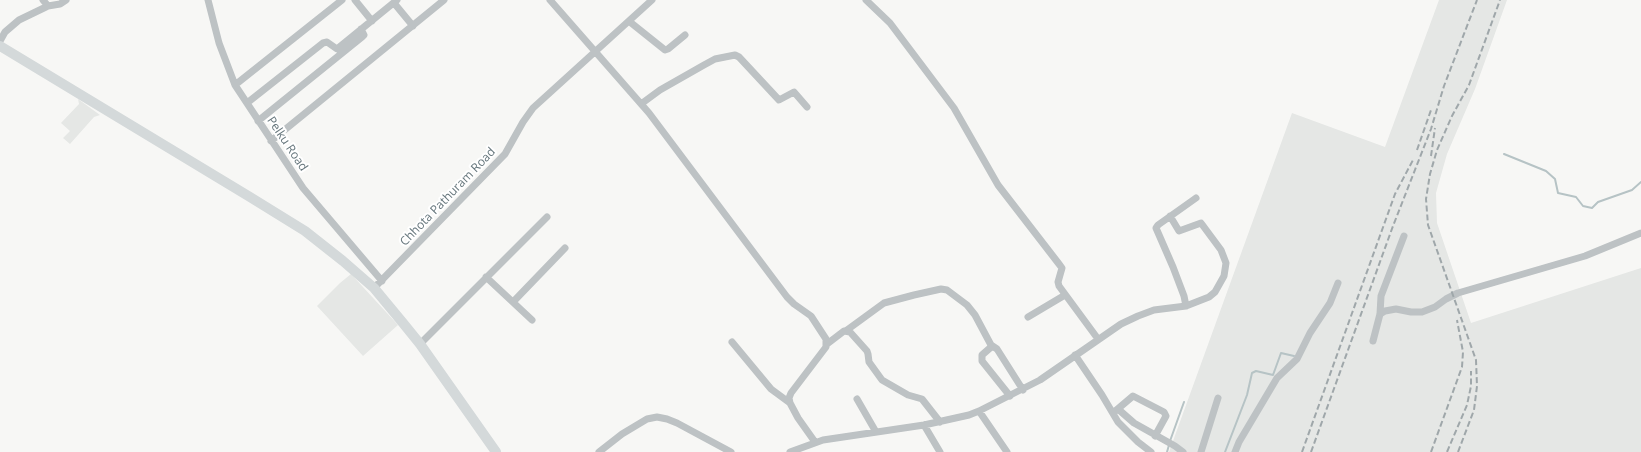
<!DOCTYPE html>
<html>
<head>
<meta charset="utf-8">
<style>
  body { margin:0 }
  canvas { display:block; background:#f7f7f5 }
</style>
</head>
<body>
<canvas width="1641" height="452"></canvas>
<script>
const g = document.querySelector('canvas').getContext('2d');
g.lineJoin = 'round';
function paint(path, color) { g.fillStyle = color; g.fill(path, 'evenodd'); }
const toPath = rows => new Path2D(rows.map(r => 'M' + r).join(''));
function strokePath(path, color, width, dash) { g.strokeStyle = color; g.lineWidth = width; g.lineCap = dash ? 'butt' : 'round'; g.setLineDash(dash || []); g.stroke(path); }
function label(font, color, halo, rows, align = 'center') {
  g.font = font + ' "Open Sans",sans-serif'; g.lineWidth = 4; g.setLineDash([]); g.textBaseline = 'middle'; g.strokeStyle = halo; g.fillStyle = color; for (const [text, x, y, turn = 0] of rows) {
    g.save(); g.translate(x, y); g.rotate((+turn || 0) * Math.PI / 180); g.textAlign = isNaN(turn) ? turn : align; if (halo) g.strokeText(text, 0, 0); g.fillText(text, 0, 0); g.restore();
  }
}
paint(toPath([
  [1439,0,1507,0,1475,89,1447,154,1436,193,1437,223,1471,323,1641,268,1641,452,1169,452,1292,113,1385,147],
  [78,99,100,115,94,117,70,144,63,138,70,131,61,123,79,104],
  [351,274,398,325,363,356,317,306,340,283]
]), '#e5e7e5');
strokePath(toPath([
  [1504,154,1546,171,1555,179,1558,193,1576,197,1583,206,1592,208,1598,202,1632,190,1641,182],
  [1170,441,1184,402],
  [1167,452,1169,445],
  [1225,452,1247,395,1252,373,1256,371,1273,375,1281,353,1294,356]
]), '#b6c3c5', 2);
strokePath(toPath([
  [43,0,48,6],
  [208,0,219,43,235,85,303,188,382,281],
  [355,0,372,21],
  [550,0,649,113,787,297,794,304,811,316,826,339,826,347,791,393,789,398,790,403,798,418,815,442],
  [866,0,890,23,954,108,998,185,1059,264,1062,268,1058,282,1059,286,1098,339],
  [394,3,413,26],
  [630,22,665,50,668,49,685,35],
  [0,41,5,32,19,20,48,6,60,4,66,0],
  [235,85,342,0],
  [247,103,323,43,327,42,337,49,397,0],
  [641,104,660,90,704,65,715,59,735,55,739,57,779,100,794,92,807,107],
  [258,121,362,37,364,35,361,29],
  [271,141,444,0],
  [486,277,532,320],
  [374,288,505,154,523,122,533,108,652,0],
  [513,302,565,248],
  [1186,306,1184,296,1173,267,1156,228,1158,225,1196,198],
  [1380,314,1385,311,1396,309,1411,312,1422,312,1435,307,1446,299,1458,293,1585,256,1641,233],
  [1028,317,1065,295],
  [847,330,884,303,914,295,941,289,947,290,967,305,975,315,991,345,990,348,982,355,982,361,1010,396],
  [1373,341,1380,314,1381,296,1404,236],
  [732,342,771,389,790,403],
  [420,344,547,217],
  [827,344,844,331,850,332,867,351,868,354,869,362,882,380,908,395,922,399,940,422],
  [991,345,997,349,1023,390],
  [1075,355,1102,395,1118,422,1138,442,1151,452],
  [857,399,876,432],
  [1118,409,1134,423,1175,446,1183,452],
  [1113,413,1133,396,1164,412,1166,416,1155,436],
  [924,425,940,452],
  [599,452,622,434,647,419,657,417,667,419,677,423,731,452],
  [790,452,823,440,924,425,969,415,979,411],
  [1007,452,979,411,1040,380,1121,324,1138,316,1154,310,1186,306,1209,297,1215,292,1224,276,1226,263,1221,250,1201,223,1179,231,1170,216],
  [1201,452,1218,398],
  [1235,452,1239,442,1277,378,1297,359,1310,333,1330,303,1338,283]
]), '#bdc2c4', 7);
strokePath(toPath([
  [0,46,250,197,305,231,343,261,374,288,403,323,420,344,496,452]
]), '#d4d9da', 10);
strokePath(toPath([
  [1417,150,1431,110],
  [1431,156,1435,128],
  [1302,452,1395,194,1413,160],
  [1311,452,1393,226,1431,129,1444,86,1477,0],
  [1431,452,1462,367,1463,352,1457,320],
  [1447,452,1467,405,1471,386,1471,371],
  [1458,452,1474,410,1477,386,1476,360,1428,225,1426,199,1430,174,1437,150,1452,116,1469,85,1500,0]
]), '#9fa7aa', 2, [6, 3]);
label('12px', '#66767c', '#fff', [
  ["Pelku Road",287,144,56],
  ["Chhota Pathuram Road",448,197,-46]
]);
</script>
</body>
</html>
